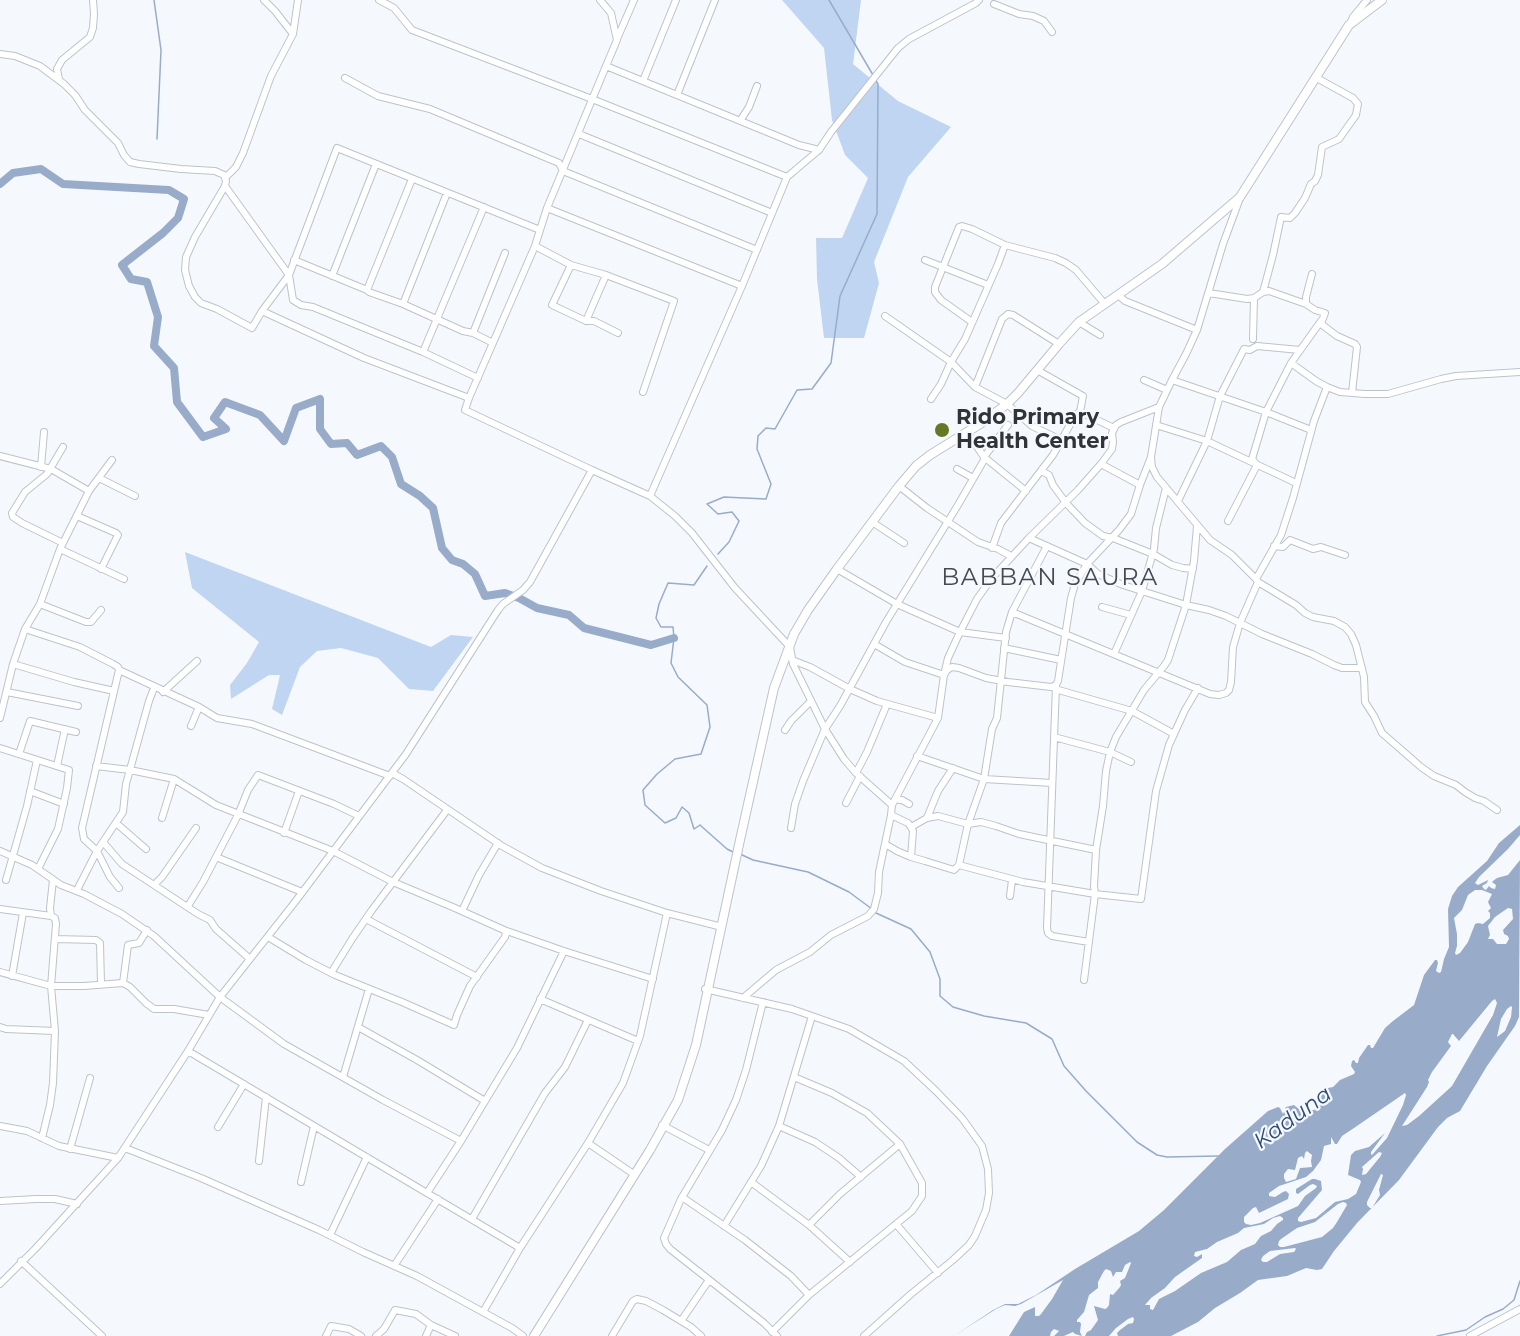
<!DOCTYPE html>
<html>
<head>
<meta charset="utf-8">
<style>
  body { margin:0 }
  canvas { display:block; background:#f5f9fe }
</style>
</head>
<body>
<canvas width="1520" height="1336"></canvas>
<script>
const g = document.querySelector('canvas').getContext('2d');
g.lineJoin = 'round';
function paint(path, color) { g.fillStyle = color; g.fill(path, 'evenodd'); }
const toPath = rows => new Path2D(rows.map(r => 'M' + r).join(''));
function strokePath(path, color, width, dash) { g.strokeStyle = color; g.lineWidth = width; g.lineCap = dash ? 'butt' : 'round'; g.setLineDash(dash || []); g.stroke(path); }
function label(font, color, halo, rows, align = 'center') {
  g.font = font + ' Montserrat,sans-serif'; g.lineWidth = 4.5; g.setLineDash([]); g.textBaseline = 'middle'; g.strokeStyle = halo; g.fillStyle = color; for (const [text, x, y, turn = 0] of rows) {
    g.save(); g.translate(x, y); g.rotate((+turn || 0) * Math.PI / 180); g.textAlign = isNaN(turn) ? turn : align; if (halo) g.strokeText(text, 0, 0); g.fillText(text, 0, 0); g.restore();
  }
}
paint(toPath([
  [782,0,861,0,853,64,898,101,951,127,908,177,874,262,879,283,864,338,824,338,817,279,816,238,842,238,868,178,845,155,832,120,824,48],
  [185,552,431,647,451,635,473,637,433,691,409,689,378,658,341,648,317,651,300,667,282,715,272,709,280,675,269,675,231,699,230,685,247,663,259,642,192,588]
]), '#c0d5f2');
paint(toPath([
  [1520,825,1520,835,1508,849,1479,877,1475,883,1478,885,1488,880,1487,883,1482,886,1484,889,1486,890,1489,886,1491,888,1495,889,1496,885,1492,882,1493,881,1497,878,1508,875,1520,860,1519,1017,1515,1026,1487,1066,1460,1111,1447,1118,1438,1127,1399,1180,1357,1223,1334,1251,1322,1269,1317,1270,1306,1268,1287,1276,1258,1280,1240,1293,1215,1308,1198,1322,1171,1336,1118,1336,1117,1333,1120,1330,1128,1324,1133,1323,1134,1319,1133,1317,1128,1319,1116,1328,1109,1336,1085,1336,1087,1332,1091,1330,1098,1320,1094,1306,1105,1309,1107,1308,1109,1305,1110,1294,1113,1295,1120,1287,1121,1285,1120,1281,1125,1278,1131,1263,1130,1262,1125,1265,1122,1272,1116,1272,1113,1277,1111,1271,1106,1269,1104,1271,1098,1282,1098,1288,1089,1295,1084,1312,1077,1320,1077,1322,1080,1322,1081,1324,1080,1332,1082,1336,1075,1334,1073,1332,1064,1336,1054,1336,1059,1331,1054,1329,1051,1332,1050,1336,1009,1336,1024,1312,1035,1307,1035,1316,1039,1316,1041,1314,1052,1299,1063,1280,1021,1304,1015,1306,1005,1305,996,1309,954,1336,993,1310,1005,1304,1018,1304,1036,1295,1075,1269,1139,1231,1164,1210,1225,1149,1268,1111,1278,1107,1280,1108,1283,1114,1286,1107,1294,1105,1299,1109,1314,1110,1317,1107,1319,1097,1323,1089,1333,1087,1340,1080,1354,1074,1355,1072,1351,1066,1352,1061,1354,1060,1356,1063,1358,1063,1359,1058,1368,1045,1370,1045,1371,1048,1373,1048,1385,1028,1393,1021,1414,1005,1424,975,1435,960,1437,960,1438,963,1436,971,1439,973,1441,972,1444,959,1449,947,1448,909,1452,896,1458,887,1487,861,1499,843],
  [1475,890,1482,890,1492,894,1488,902,1491,908,1488,911,1490,913,1490,918,1483,924,1478,923,1475,924,1468,942,1460,953,1456,955,1455,953,1457,946,1457,934,1454,918,1462,910,1468,895],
  [1508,908,1512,909,1513,919,1503,930,1504,934,1508,936,1509,939,1506,944,1497,944,1493,939,1488,939,1490,935,1488,926,1495,917],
  [1495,999,1497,1003,1493,1015,1452,1086,1419,1116,1407,1125,1402,1126,1427,1087,1429,1082,1428,1080,1432,1072,1451,1046,1448,1042,1452,1034,1453,1034,1459,1041,1492,1001],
  [1511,1006,1512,1007,1511,1017,1505,1031,1497,1037,1501,1019,1507,1009],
  [1405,1093,1406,1095,1403,1105,1387,1138,1372,1155,1371,1154,1371,1152,1385,1133,1369,1147,1355,1151,1351,1155,1348,1175,1360,1180,1361,1182,1356,1194,1348,1199,1335,1202,1316,1218,1301,1222,1298,1221,1298,1218,1322,1190,1321,1181,1315,1179,1312,1179,1296,1189,1296,1193,1298,1194,1310,1185,1313,1184,1317,1186,1316,1188,1305,1196,1298,1206,1260,1223,1251,1225,1246,1224,1244,1222,1244,1217,1253,1208,1256,1207,1259,1213,1288,1199,1289,1194,1286,1191,1283,1192,1275,1197,1269,1196,1269,1193,1279,1186,1306,1177,1313,1171,1321,1160,1324,1146,1331,1144,1331,1137,1335,1144,1337,1144,1342,1136,1354,1128],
  [1307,1151,1312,1155,1311,1161,1312,1167,1300,1168,1296,1179,1286,1182,1284,1178,1284,1174,1288,1169,1295,1170,1298,1158,1302,1156,1304,1159,1305,1153],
  [1379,1152,1382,1153,1380,1157,1366,1174,1362,1175,1363,1169,1362,1167],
  [1381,1174,1383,1175,1379,1190,1380,1195,1372,1208,1370,1208,1367,1205,1367,1202],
  [1343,1202,1346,1203,1347,1205,1337,1222,1333,1228,1322,1237,1284,1247,1280,1247,1278,1245,1279,1241,1281,1239,1297,1228,1315,1222,1338,1204],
  [1280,1216,1283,1218,1283,1220,1277,1224,1271,1231,1261,1236,1255,1244,1241,1250,1227,1262,1201,1273,1175,1291,1159,1299,1153,1310,1150,1309,1150,1305,1145,1305,1151,1298,1165,1288,1175,1277,1202,1258,1202,1254,1197,1257,1194,1256,1195,1252,1207,1249,1217,1242,1238,1233,1244,1228,1264,1224,1273,1218],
  [1295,1248,1296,1249,1294,1252,1280,1254,1267,1262,1263,1262,1261,1260,1263,1256,1270,1251]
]), '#98acca');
strokePath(toPath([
  [154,0,161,50,157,139],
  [829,0,873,75],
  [718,554,729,542,739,521,732,512,718,514,707,504,724,497,766,499,771,484,757,449,758,436,766,428,775,429,797,390,812,389,831,363,840,296,877,214,878,84,875,79],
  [707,566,694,585,668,583,659,604,656,618,661,627,673,627,674,638,671,663,678,677,707,705,710,727,701,754,675,759,657,774,643,790,645,805,665,823,676,818,682,807,689,813,694,829,700,825,727,849,733,852],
  [740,854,753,860,808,872,849,892,872,909],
  [876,913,911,929,930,952,940,979,940,996,953,1007,984,1016,1026,1023,1052,1039,1064,1066,1086,1091,1137,1142,1157,1155,1167,1157,1218,1156],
  [1437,1336,1466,1330,1485,1317,1503,1309,1514,1300,1520,1281]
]), '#98acca', 1.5);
strokePath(toPath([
  [0,184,13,173,41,169,63,184,169,190,184,199,178,218,163,233,122,265,131,279,147,282,158,317,154,346,174,368,177,402,203,437,226,429,214,418,225,402,260,415,284,441,296,408,320,399,320,429,331,444,347,443,357,455,381,446,392,457,401,484,420,496,433,508,442,548,452,560,463,564,475,574,485,596,505,593,519,598,537,608,569,615,584,628,651,645,674,638]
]), '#98acca', 8);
const minor = toPath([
  [264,0,275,11,293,34,298,0],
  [379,0,394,8,412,30,592,99,787,177],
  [600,0,611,13,617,40,606,66,799,145,819,150],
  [994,4,1019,14,1033,16,1044,21,1052,32],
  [1350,24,1353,17,1367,0],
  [617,39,634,0],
  [0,54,15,56,40,66,64,84,75,95,85,110,118,143,124,155,130,162,139,164,181,169,215,171,224,175,226,181,225,186,195,237,186,257,185,270,189,286,195,297,201,303,217,309,252,328,262,311,364,358,469,398,465,410,592,470],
  [345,78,378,96,430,109,559,163,563,171,757,250],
  [59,79,57,69,62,60,90,37,93,28,94,14,93,0],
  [643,81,676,0],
  [677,95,715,0],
  [740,121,749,107,757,86],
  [579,134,772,213],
  [226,177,236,167,243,153,271,76,293,34],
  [1315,181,1318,175,1322,147,1339,139,1356,115,1358,104,1353,98,1315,77],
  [225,186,289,275,337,148,540,230,547,208,742,286],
  [547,208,606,66],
  [535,246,571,265,606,275,674,301,643,392],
  [294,260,367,290,369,292,403,304,463,331,473,333,493,343],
  [925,260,988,285],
  [571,265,552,305,586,321,594,321,618,333],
  [289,275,293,300,301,305,313,307,423,352,478,378],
  [332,276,376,164],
  [367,290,412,179],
  [1263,292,1273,255,1281,217,1290,218,1295,213,1305,198,1311,184,1315,181],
  [1209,293,1247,299,1254,298,1263,292,1269,291,1306,304,1315,310,1325,313,1321,324,1337,336,1355,344,1357,347,1352,393],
  [1118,295,1125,301,1135,305,1197,330],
  [403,304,447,193],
  [1306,304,1306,297,1312,274],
  [262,311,289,275],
  [885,316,951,362,975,387,1007,404,1032,426,1061,440],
  [586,321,606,275],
  [972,322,941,300,935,292,935,287,959,227,962,226,972,229,1005,245,1055,258,1066,263,1076,270,1104,303],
  [1079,322,1100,335],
  [473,333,505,253],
  [1253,339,1254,298],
  [423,352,484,207],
  [1291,363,1316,381,1327,387,1340,392,1365,394,1388,394,1441,379,1456,376,1520,372],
  [1144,380,1167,390],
  [1172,380,1266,412,1311,430],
  [975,387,1002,319,1008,314,1013,315,1059,344],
  [469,398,535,246,540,230],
  [931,399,941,384,951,362,965,339,998,264,1005,245],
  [1080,412,1114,428],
  [1008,425,984,457,1026,491],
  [1156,425,1207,441,1296,483],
  [0,456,51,469,89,491],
  [1151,458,1152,467,1157,477,1210,540,1232,555,1256,579,1258,582,1296,605,1305,613,1313,617,1334,621,1345,627,1351,634,1356,645,1364,677,1365,702,1374,716,1382,733,1421,767,1434,776,1456,785,1465,792,1475,798,1484,801,1497,810],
  [1101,464,1140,485],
  [1257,465,1252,459,1266,412,1291,363,1321,321],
  [41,467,44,432],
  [957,469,973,478],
  [1041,471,1049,475,1053,485,1066,503,1085,523,1103,536,1113,538,1153,554,1172,565,1183,568,1193,569],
  [99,478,135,496],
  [899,486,927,508,978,542,998,549,1011,556],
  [650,496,675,516,692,533,735,588,790,647,793,664,825,729,844,759,856,773,892,805],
  [1178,501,1207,441,1220,396,1244,349,1250,350,1257,346,1300,350],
  [77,516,116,533,118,535,101,569],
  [1228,521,1257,465],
  [872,522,904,543],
  [1029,538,1087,564,1098,574,1123,585,1186,605,1209,610,1226,616,1262,634,1312,654,1334,665,1342,668,1362,668],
  [63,543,22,523,13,517,12,513,25,492,47,474,63,447],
  [1274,546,1283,547,1290,540,1313,549,1321,547,1345,555],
  [992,548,1001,523,1053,455,1076,414,1080,412,1083,396,1037,370],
  [60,549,124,579],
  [837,569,897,604,960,632,1006,638],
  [1256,579,1281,535,1293,498,1314,421,1327,387],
  [40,604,86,622,91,622,101,610],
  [1102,607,1131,615],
  [1012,612,1210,694,1219,695,1226,693,1229,690,1231,682,1233,647,1240,623,1258,582],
  [25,629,80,647,113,664,118,667,119,670,82,828,84,839,97,851,77,890],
  [874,644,905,662,944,675,948,658,960,632,977,599,992,578,1029,538,1078,490,1101,464,1112,449,1113,442,1112,433,1116,425,1121,422,1159,407],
  [1004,648,1061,660],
  [1114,654,1142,591,1154,549,1156,528,1166,488],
  [792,660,810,667,850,689,877,701,938,718],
  [13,664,74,682,114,691],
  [119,670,199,707,217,718,252,724,390,776],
  [1056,685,1047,928,1048,933,1052,936,1089,942],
  [1055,689,1132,711,1174,734],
  [7,692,78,706],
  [163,692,197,661],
  [0,718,13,664,25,629,40,604,60,549,89,491,112,460],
  [191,726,199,707],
  [785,730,791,721,811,701],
  [1054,737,1110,752,1131,762],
  [0,748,69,770,67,788,58,829,38,869],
  [19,754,30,721,76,732],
  [917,756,984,779,1052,783],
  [57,766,65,729],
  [96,766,130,770,174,779,216,805,333,851,393,882,455,908,504,930,506,933,505,937,470,986,457,1015,454,1025,402,1002,335,975,306,960,268,937],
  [392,773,403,779,502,846,542,868,601,891,667,913,722,927],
  [856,773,867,752,887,704],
  [30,791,64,804],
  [897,797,899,800,902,800,909,804],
  [846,803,860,776],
  [891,815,908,823,911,827,913,831,911,857,925,861,954,870,959,865,1023,882,1095,894,1141,899,1156,791,1169,745,1185,710,1198,688],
  [162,818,174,779],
  [927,818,938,791,953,768],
  [116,823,146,849],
  [911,827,927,818,938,816,968,824,981,822,996,826,1019,834,1096,850],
  [791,828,795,804,803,781,825,729,840,706,886,622,958,505,984,460,984,457,967,432],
  [284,833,299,791],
  [103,842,122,864,198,914,210,920,216,929,250,959],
  [885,844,897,851,911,857],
  [0,851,32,865,61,885,84,894,122,914,154,936,220,997,284,1044,383,1100,461,1141],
  [216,857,302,892],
  [959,865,968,824,984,779,992,729,997,718,1006,632,1012,612,1047,546],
  [6,880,27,806,37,760],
  [154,885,162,877,196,828],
  [119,888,110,877,97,851,123,812,126,784,149,701,154,688],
  [1010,896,1012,880],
  [188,906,203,882,238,815,248,790,258,775,334,804,359,816],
  [0,909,51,916],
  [462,911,479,875,498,843],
  [366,919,477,977],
  [504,930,564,951,653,979],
  [55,939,96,940,100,943,101,984],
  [0,972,51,986,84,986,123,983,130,987,146,1003,154,1009,174,1009,209,1015],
  [331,973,352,939,372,910,447,810],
  [12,976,23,913],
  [1084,980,1095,894,1094,886,1096,850,1103,806,1106,771,1110,752,1116,737,1144,690,1164,666,1168,660,1186,605,1194,561,1197,526],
  [123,983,128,945,139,943,147,930],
  [705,989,792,1009,849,1029,904,1061,936,1091,962,1118,982,1146,988,1169,989,1193,986,1210,975,1236,969,1245,953,1260,911,1294,864,1336],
  [743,998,776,970,810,952,831,935,868,916,874,909,878,893,879,872,891,815,892,805,938,718,944,675,947,670,952,667,959,668,986,678,1008,682,1051,687,1056,685,1058,681,1071,598,1075,584,1087,564,1119,530,1131,514,1140,485,1151,457,1159,407,1172,380,1186,354,1197,330,1223,244,1240,198],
  [540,999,638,1041],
  [763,1002,746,1070,736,1100,722,1130,681,1199,664,1238,666,1244,670,1249,764,1323,777,1336],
  [0,1027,6,1029,55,1031],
  [358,1027,417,1060,485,1101],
  [188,1051,427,1193],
  [343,1077,369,989],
  [662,1125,709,1150],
  [0,1126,27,1131,59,1146,118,1158],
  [779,1126,815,1142,839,1158,861,1177],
  [218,1127,244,1084],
  [42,1138,50,1105,53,1083,55,1031,51,986,56,924,55,918,51,916,50,908,53,880],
  [588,1143,635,1175],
  [125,1148,201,1178,319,1230,363,1252,417,1276,512,1328,523,1336],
  [70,1149,90,1078],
  [259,1161,266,1097],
  [301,1182,314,1126],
  [751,1182,809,1225,850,1262],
  [682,1197,745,1240,791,1276,809,1295],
  [0,1201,36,1199,55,1199,77,1204],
  [472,1219,545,1093,565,1067,588,1020],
  [896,1224,938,1273],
  [809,1225,840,1194,900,1144],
  [724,1226,761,1166,779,1126,812,1016],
  [330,1235,367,1157],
  [520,1248,427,1193,461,1141,517,1048,564,951],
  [21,1261,102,1336],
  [394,1266,438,1199],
  [0,1284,36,1248,118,1158,188,1051,220,997,295,902,406,754,498,610,503,604,523,590,530,582,592,470,650,496,742,286,787,177,819,150,831,132,898,48,909,39,976,3,979,0],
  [483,1312,520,1248,588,1143,623,1083,640,1036,667,913],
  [681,1321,709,1280],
  [772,1332,809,1295,912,1211,922,1196,922,1183,900,1144,867,1113,832,1093,794,1077],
  [326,1336,331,1326,349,1329,361,1336],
  [376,1336,384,1329,395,1310,416,1314,431,1325],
  [426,1336,431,1325,455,1336],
  [612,1336,633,1301,637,1299,646,1301,663,1310,691,1327,701,1336],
  [1470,1336,1520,1309]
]);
const major = toPath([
  [534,1336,650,1150,678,1100,696,1045,740,840,774,688,794,634,808,610,837,569,899,486,916,466,930,455,980,424,1007,404,1018,393,1059,344,1079,322,1162,264,1240,197,1349,25,1382,0]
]);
strokePath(minor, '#bdc3cb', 8);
strokePath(major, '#bdc3cb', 10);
strokePath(minor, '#fff', 6);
strokePath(major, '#fff', 8);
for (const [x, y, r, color] of [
  [942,430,8,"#677725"]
]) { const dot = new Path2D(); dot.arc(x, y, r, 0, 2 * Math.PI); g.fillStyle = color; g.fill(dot); strokePath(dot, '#f5f9fe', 2); }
label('bold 21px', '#313337', '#f5f9fe', [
  ["Rido Primary",956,418],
  ["Health Center",956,442]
], 'left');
label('italic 22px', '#2e4c76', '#f5f9fe', [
  ["Kaduna",1293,1118,-36]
]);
g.letterSpacing = '1.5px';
label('24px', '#464b51', '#f5f9fe', [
  ["BABBAN SAURA",1050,578]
]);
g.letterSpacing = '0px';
</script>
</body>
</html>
